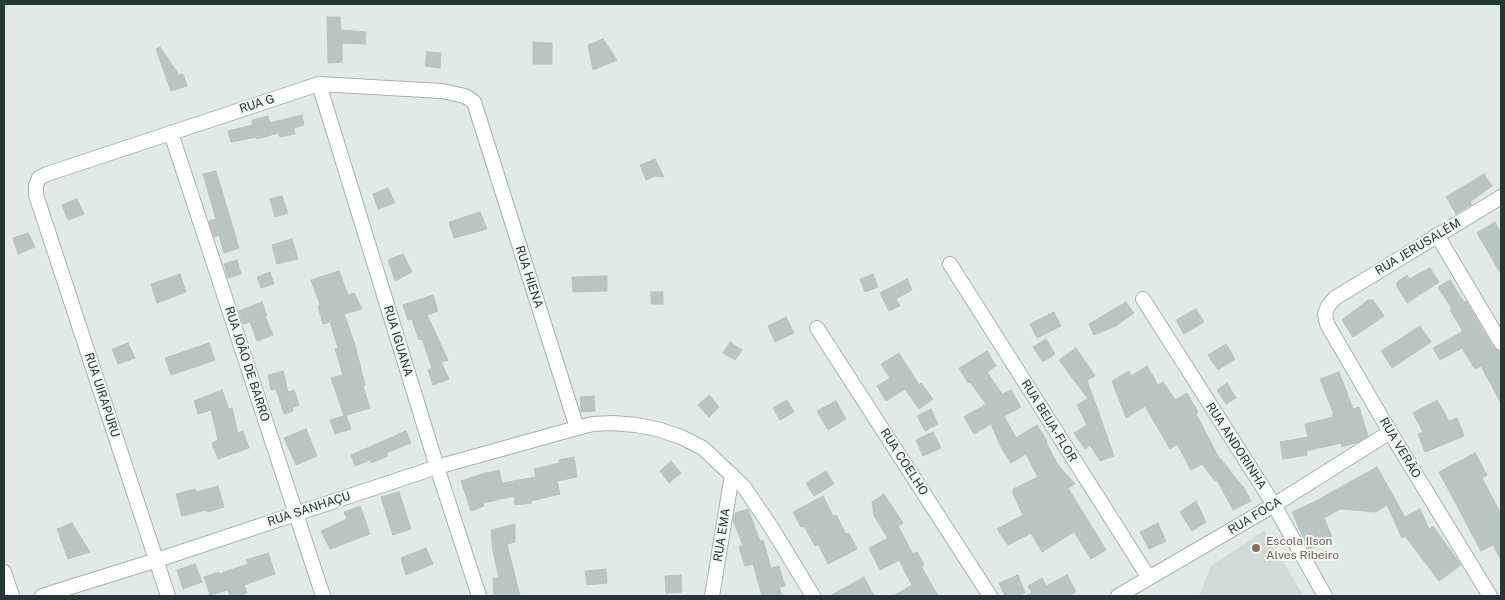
<!DOCTYPE html>
<html>
<head>
<meta charset="utf-8">
<style>
  body { margin:0 }
  #map { position:relative; width:1505px; height:600px; overflow:hidden; background:#e2eae7; font-family:"Public Sans",sans-serif }
  canvas { display:block }
  .frame { position:absolute; inset:0; border:5px solid #243934; pointer-events:none }
</style>
</head>
<body>
<div id="map">
<canvas width="1505" height="600"></canvas>
<div class="frame"></div>
</div>
<script>
const g = document.querySelector('canvas').getContext('2d');
g.lineJoin = 'round';
function paint(path, color) { g.fillStyle = color; g.fill(path, 'evenodd'); }
const toPath = rows => new Path2D(rows.map(r => 'M' + r).join(''));
function strokePath(path, color, width, dash) { g.strokeStyle = color; g.lineWidth = width; g.lineCap = dash ? 'butt' : 'round'; g.setLineDash(dash || []); g.stroke(path); }
function label(font, color, halo, rows, align = 'center') {
  g.font = font + ' "Public Sans",sans-serif'; g.lineWidth = 4; g.setLineDash([]); g.textBaseline = 'middle'; g.strokeStyle = halo; g.fillStyle = color; for (const [text, x, y, turn = 0] of rows) {
    g.save(); g.translate(x, y); g.rotate((+turn || 0) * Math.PI / 180); g.textAlign = isNaN(turn) ? turn : align; if (halo) g.strokeText(text, 0, 0); g.fillText(text, 0, 0); g.restore();
  }
}
paint(toPath([
  [1264,531,1304,596,1199,596,1211,566]
]), '#d0dad6');
const building = toPath([
  [327,17,340,17,341,30,366,32,365,44,342,43,342,62,328,63,327,17],
  [603,39,617,60,593,70,588,45,603,39],
  [533,42,552,43,552,64,533,64,533,42],
  [160,47,179,75,183,74,187,86,171,91,156,49,160,47],
  [427,52,441,53,440,68,425,66,427,52],
  [302,115,304,125,294,128,295,134,280,137,278,133,257,139,257,137,231,142,228,131,253,125,252,120,268,116,270,123,302,115],
  [655,159,664,177,655,176,646,180,640,165,655,159],
  [216,171,239,248,224,253,219,235,214,237,209,221,216,219,203,174,216,171],
  [1484,174,1492,186,1470,202,1472,204,1456,214,1446,197,1484,174],
  [388,188,395,203,378,209,373,194,388,188],
  [282,196,288,213,275,217,270,199,282,196],
  [77,199,84,214,68,220,62,205,77,199],
  [480,212,487,229,454,238,449,222,480,212],
  [1495,222,1501,233,1501,274,1477,233,1495,222],
  [28,233,35,247,18,254,13,238,28,233],
  [292,239,298,259,277,264,272,245,292,239],
  [403,254,412,272,395,281,388,260,403,254],
  [237,260,241,274,228,278,224,264,237,260],
  [1430,268,1439,282,1407,303,1397,287,1397,282,1407,275,1409,279,1430,268],
  [339,271,348,295,354,293,362,309,344,314,355,345,365,385,363,386,370,408,344,416,331,378,343,375,335,349,338,348,330,322,323,324,318,306,320,305,311,280,339,271],
  [270,272,274,284,261,288,257,277,270,272],
  [180,274,186,292,157,303,151,284,180,274],
  [873,274,878,287,865,292,860,279,873,274],
  [607,276,607,291,573,292,572,277,607,276],
  [907,279,912,290,896,299,900,306,889,311,880,293,907,279],
  [1450,280,1464,302,1466,301,1493,347,1501,352,1501,403,1481,366,1475,369,1462,348,1440,360,1433,348,1462,332,1462,330,1450,310,1452,309,1438,287,1450,280],
  [651,292,663,292,663,304,651,304,651,292],
  [433,295,438,311,427,315,448,360,441,362,449,379,433,385,428,370,432,368,422,339,419,340,412,319,408,320,403,305,433,295],
  [1368,300,1373,300,1384,316,1353,337,1342,320,1368,300],
  [262,302,267,316,265,316,273,335,257,341,250,322,243,324,239,311,262,302],
  [1126,302,1134,313,1116,326,1094,335,1089,324,1126,302],
  [1196,309,1204,322,1184,334,1176,320,1196,309],
  [1054,312,1061,326,1037,338,1030,324,1054,312],
  [786,317,794,333,775,342,768,326,786,317],
  [1420,326,1431,342,1392,368,1381,351,1420,326],
  [1046,339,1055,354,1043,362,1033,347,1046,339],
  [730,342,742,350,735,360,723,353,730,342],
  [128,343,135,358,118,364,112,349,128,343],
  [209,343,215,360,171,375,165,358,209,343],
  [1226,344,1235,359,1218,370,1208,355,1226,344],
  [1076,348,1095,376,1087,380,1114,456,1100,461,1090,445,1085,449,1074,433,1087,425,1077,405,1088,399,1059,360,1076,348],
  [987,351,996,366,987,372,1002,394,1011,390,1021,407,1004,416,1016,438,1037,425,1047,441,1046,442,1058,465,1075,484,1068,488,1106,550,1091,559,1074,532,1042,552,1031,533,1008,545,997,529,1023,515,1013,494,1013,489,1038,477,1026,454,1011,463,1001,447,991,424,974,434,964,417,986,404,970,382,968,383,959,368,987,351],
  [899,353,919,385,921,383,933,399,919,409,905,389,886,401,877,386,890,378,881,364,899,353],
  [1147,366,1158,385,1163,382,1175,400,1187,393,1198,412,1196,414,1220,460,1221,459,1242,486,1243,486,1251,501,1233,510,1217,480,1215,481,1202,464,1191,470,1177,444,1170,449,1145,406,1126,418,1112,381,1129,371,1131,376,1147,366],
  [283,371,288,392,294,390,299,405,292,408,293,411,284,414,276,389,271,390,268,375,283,371],
  [1339,372,1353,409,1359,407,1368,436,1358,442,1342,447,1341,443,1306,451,1307,455,1283,459,1280,442,1308,437,1305,424,1333,417,1332,415,1334,415,1320,379,1339,372],
  [1227,383,1236,398,1226,404,1217,390,1227,383],
  [222,390,229,409,232,408,238,433,243,431,249,448,218,459,212,443,218,440,211,410,198,414,194,401,222,390],
  [709,395,719,407,709,417,698,405,709,395],
  [594,396,595,411,581,412,580,397,594,396],
  [787,400,794,412,780,420,773,408,787,400],
  [1437,400,1449,421,1457,418,1464,436,1425,452,1418,434,1423,432,1413,413,1437,400],
  [836,401,846,419,828,430,817,411,836,401],
  [931,409,938,424,925,431,917,416,931,409],
  [346,415,351,429,335,434,330,420,346,415],
  [306,429,317,456,296,465,284,438,306,429],
  [406,431,411,443,386,453,388,456,371,463,370,460,355,466,351,455,406,431],
  [933,432,941,448,923,456,916,440,933,432],
  [1475,453,1487,475,1482,478,1501,514,1501,560,1493,545,1481,551,1439,472,1475,453],
  [574,457,577,477,557,481,560,494,531,501,532,503,515,505,514,496,483,503,484,506,471,511,461,481,482,474,499,470,502,483,536,477,534,469,559,463,559,460,574,457],
  [671,461,681,473,669,483,660,471,671,461],
  [1377,467,1405,517,1420,509,1429,529,1433,526,1461,565,1439,581,1405,536,1402,538,1387,505,1376,512,1340,509,1324,518,1332,537,1309,549,1307,546,1292,512,1314,502,1377,467],
  [826,471,834,484,814,496,806,483,826,471],
  [218,486,224,507,207,512,207,510,182,516,176,494,195,489,196,492,218,486],
  [399,492,411,529,393,535,381,497,399,492],
  [884,494,903,523,898,526,913,554,917,552,924,565,921,566,938,596,893,596,912,585,899,560,880,570,869,548,888,538,874,516,872,502,884,494],
  [823,496,833,516,836,515,846,534,849,533,857,549,828,564,818,544,815,546,804,526,801,527,793,512,823,496],
  [1196,501,1206,522,1192,531,1180,512,1196,501],
  [360,506,370,534,330,549,321,531,347,519,344,512,360,506],
  [748,509,760,541,763,540,771,568,779,566,785,586,779,587,782,596,762,596,753,564,745,566,739,547,743,546,733,520,735,513,748,509],
  [72,523,90,552,68,559,57,529,72,523],
  [1158,523,1166,541,1149,549,1140,532,1158,523],
  [515,524,515,542,507,544,520,596,494,596,493,578,499,578,493,551,491,530,515,524],
  [426,548,433,564,406,575,401,558,426,548],
  [268,553,275,574,244,585,247,593,237,596,230,596,228,590,210,595,204,577,219,572,219,574,248,564,246,560,268,553],
  [195,564,202,582,183,589,177,570,195,564],
  [606,569,607,583,587,585,585,571,606,569],
  [681,575,682,592,666,593,665,576,681,575],
  [1018,575,1025,593,1017,596,1005,596,999,583,1018,575],
  [1067,575,1076,592,1068,596,1026,596,1032,593,1028,586,1042,578,1046,586,1067,575],
  [864,577,874,596,830,596,864,577]
]);
paint(building, '#b8c5c0');
strokePath(building, '#b5c3be', 1);
const minor = toPath([
  [319,84,437,467,479,596],
  [171,133,323,596],
  [1437,235,1501,343],
  [950,264,1149,578],
  [1143,299,1274,505,1325,596],
  [817,328,990,596],
  [4,572,12,596],
  [42,596,157,560,437,467,577,428,593,424,613,423,636,425,657,429,681,437,703,448,744,487,773,530,813,596],
  [168,596,36,195,36,185,39,178,47,174,319,84,442,91,465,96,474,102,577,428],
  [712,596,732,475],
  [1118,596,1274,505,1390,432],
  [1490,596,1390,432,1327,324,1325,314,1328,306,1335,298,1501,197]
]);
strokePath(minor, '#a5b1ae', 16);
strokePath(minor, '#fff', 14);
for (const [x, y, r, color] of [
  [1256,548,5,"#8d6e63"]
]) { const dot = new Path2D(); dot.arc(x, y, r, 0, 2 * Math.PI); g.fillStyle = color; g.fill(dot); strokePath(dot, '#f2f7f5', 2); }
label('12px', '#243934', '#f2f7f5', [
  ["RUA G",257,104,-18],
  ["RUA JERUSALÉM",1418,247,-31],
  ["RUA HIENA",529,277,72],
  ["RUA IGUANA",398,341,73],
  ["RUA JOÃO DE BARRO",247,364,72],
  ["RUA UIRAPURU",102,395,72],
  ["RUA BEIJA-FLOR",1049,421,58],
  ["RUA ANDORINHA",1236,446,57],
  ["RUA VERÃO",1400,448,59],
  ["RUA COELHO",904,462,57],
  ["RUA SANHAÇU",309,509,-18],
  ["RUA FOCA",1255,516,-31],
  ["RUA EMA",722,535,-81]
]);
label('12px', '#785e54', '#f2f7f5', [
  ["Escola Ilson",1266,541],
  ["Alves Ribeiro",1266,555]
], 'left');
</script>
</body>
</html>
